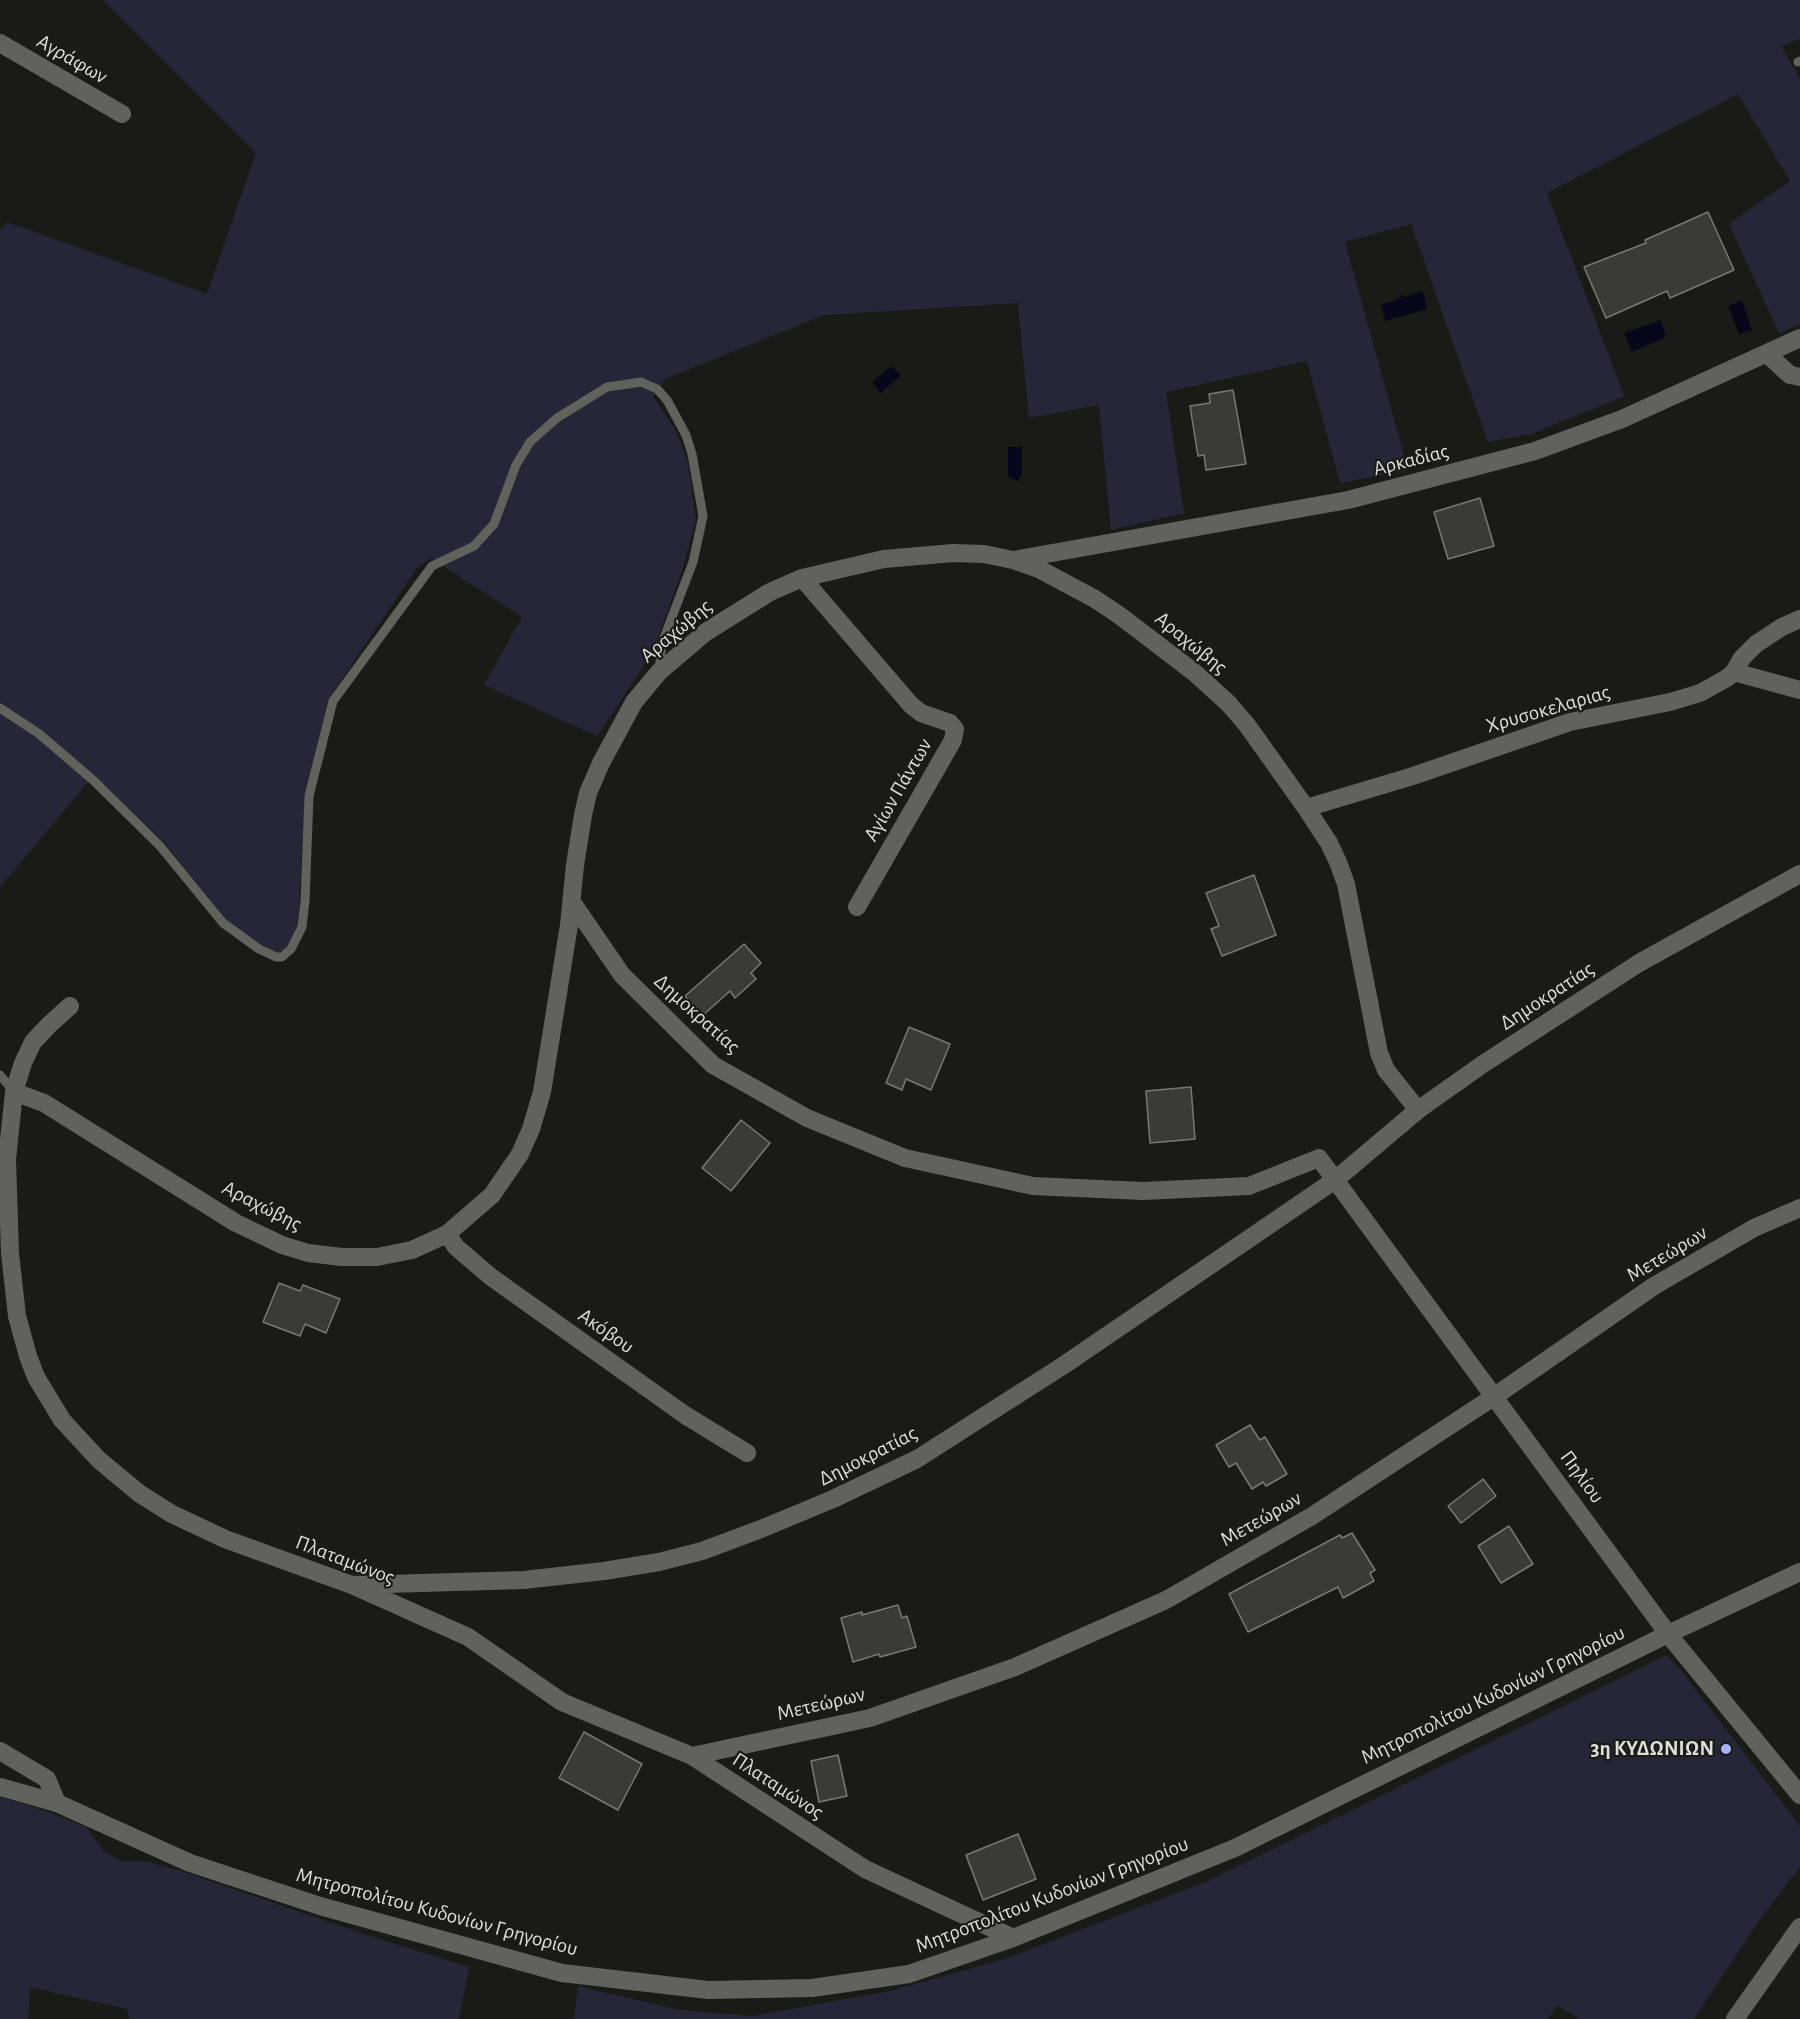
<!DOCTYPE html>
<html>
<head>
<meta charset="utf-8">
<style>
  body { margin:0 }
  canvas { display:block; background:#191c16 }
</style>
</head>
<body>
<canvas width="1800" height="2019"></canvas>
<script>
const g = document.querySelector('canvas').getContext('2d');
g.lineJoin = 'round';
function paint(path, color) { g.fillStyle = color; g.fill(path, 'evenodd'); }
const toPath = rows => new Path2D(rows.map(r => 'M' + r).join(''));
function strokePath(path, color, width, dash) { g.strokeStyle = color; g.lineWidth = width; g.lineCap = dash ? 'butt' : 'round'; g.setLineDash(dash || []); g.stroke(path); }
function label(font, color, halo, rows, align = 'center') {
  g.font = font + ' "Alegreya Sans",sans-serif'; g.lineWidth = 4.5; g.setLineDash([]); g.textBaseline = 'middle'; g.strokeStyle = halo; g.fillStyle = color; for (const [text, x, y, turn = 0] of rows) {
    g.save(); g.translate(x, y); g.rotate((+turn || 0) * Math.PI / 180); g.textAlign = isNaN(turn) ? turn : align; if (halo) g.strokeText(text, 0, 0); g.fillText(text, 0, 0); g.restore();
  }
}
paint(toPath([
  [103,0,1800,0,1800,39,1781,46,1800,79,1800,324,1779,333,1729,224,1790,181,1738,94,1547,193,1624,396,1531,434,1488,442,1411,224,1345,242,1408,470,1340,483,1307,361,1166,392,1184,513,1111,530,1099,405,1029,418,1018,303,824,315,665,379,653,397,676,431,688,463,696,520,682,570,653,652,597,736,484,685,522,617,431,558,417,568,329,698,305,797,298,921,294,938,288,947,278,953,265,948,234,926,224,918,165,843,94,775,0,887,0,230,7,222,207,294,256,153],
  [1667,1655,1683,1673,1800,1826,1800,1867,1758,1922,1694,2019,1579,2019,1557,2005,1548,2019,574,2019,578,1986,680,2010,753,2016,890,1991,1005,1959,1208,1881],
  [0,1797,40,1809,86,1827,105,1853,121,1861,144,1861,184,1872,370,1936,469,1967,459,2019,129,2019,127,2009,30,1987,28,2019,0,2019]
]), '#252738');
paint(toPath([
  [1423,291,1427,309,1385,321,1381,305,1397,300,1401,295,1406,297],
  [1742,300,1752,330,1739,334,1728,306],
  [1661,320,1666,337,1632,352,1624,333],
  [891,366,901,375,881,393,872,382],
  [1008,447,1022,447,1022,475,1017,481,1008,477]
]), '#06071a');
const building = toPath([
  [1708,212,1734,270,1670,298,1667,291,1606,318,1584,267,1646,243,1645,240,1708,212],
  [1233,390,1246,464,1206,470,1204,455,1198,456,1190,406,1210,403,1209,394,1233,390],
  [1480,498,1494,546,1448,559,1434,512,1480,498],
  [1254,875,1276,935,1222,956,1211,929,1219,926,1206,893,1254,875],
  [744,944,761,963,751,973,756,979,735,998,730,991,702,1016,685,996,744,944],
  [909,1027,950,1044,931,1090,906,1079,902,1090,886,1083,909,1027],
  [1191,1087,1195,1139,1150,1143,1146,1091,1191,1087],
  [741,1120,770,1143,731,1191,702,1168,741,1120],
  [279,1283,300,1291,303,1285,340,1299,326,1333,305,1324,300,1336,263,1322,279,1283],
  [1250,1425,1260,1440,1265,1437,1287,1474,1266,1486,1263,1482,1252,1489,1236,1463,1229,1467,1216,1445,1250,1425],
  [1483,1479,1496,1496,1461,1523,1448,1506,1483,1479],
  [1509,1526,1533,1564,1501,1583,1478,1546,1509,1526],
  [1352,1533,1375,1570,1370,1573,1374,1581,1343,1598,1338,1587,1248,1632,1229,1594,1340,1535,1342,1538,1352,1533],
  [898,1605,902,1618,907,1616,916,1647,880,1657,879,1654,853,1662,841,1618,862,1612,862,1615,898,1605],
  [584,1732,642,1764,618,1810,559,1778,584,1732],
  [838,1755,847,1796,819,1802,811,1761,838,1755],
  [1018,1834,1036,1879,983,1900,966,1855,1018,1834]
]);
paint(building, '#393c35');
strokePath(building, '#767a72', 1.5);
strokePath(toPath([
  [1798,62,1800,61],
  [0,708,38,733,93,780,160,846,223,923,259,949,276,957,282,957,291,949,302,927,305,901,309,796,333,701,432,566,474,546,494,524,516,465,530,442,557,418,607,387,641,382,657,389,667,400,686,435,692,454,703,516,693,562,662,643,659,670],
  [0,1075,14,1092]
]), '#5f635b', 9);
strokePath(toPath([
  [0,43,122,114],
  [1767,354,1790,375,1800,377],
  [1013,560,1348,500,1535,451,1622,419,1800,338],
  [802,578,911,705,921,713,950,723,955,729,953,740,857,907],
  [1734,672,1742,658,1756,644,1782,627,1800,619],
  [1306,808,1413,776,1570,722,1670,702,1700,693,1727,678,1734,672,1800,690],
  [572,902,622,975,713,1065,807,1118,905,1158,1033,1186,1143,1191,1249,1186,1319,1158,1668,1634,1800,1795],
  [70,1006,49,1025,33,1042,23,1063,14,1092,7,1159,10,1253,17,1316,28,1356,36,1377,62,1420,99,1460,140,1494,172,1514,225,1539,352,1585,468,1637,562,1702,692,1756,865,1869,1013,1938],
  [14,1092,44,1103,236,1223,282,1245,308,1253,342,1257,377,1257,412,1250,447,1234,492,1195,520,1154,531,1129,542,1092,569,925,575,865,583,815,588,793,601,763,634,702,659,672,706,632,770,592,802,578,884,559,953,553,984,554,1013,560,1039,569,1095,599,1119,615,1195,673,1229,704,1247,725,1306,808,1329,843,1338,862,1346,884,1379,1053,1386,1070,1418,1110],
  [447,1234,456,1247,491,1277,685,1415,747,1453],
  [352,1585,524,1580,604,1571,659,1562,702,1551,761,1529,833,1499,917,1459,1064,1365,1335,1180,1418,1110,1483,1064,1639,963,1800,874],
  [0,1751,47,1779,57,1803],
  [692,1756,870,1718,1015,1667,1166,1600,1312,1516,1495,1396,1654,1286,1754,1228,1800,1208]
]), '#5f635b', 18);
strokePath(toPath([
  [0,1787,57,1803,190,1863,320,1906,562,1973,708,1990,812,1988,909,1974,1013,1938,1235,1848,1668,1634,1800,1572],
  [1735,2019,1800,1927]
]), '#5f635b', 18);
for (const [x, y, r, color] of [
  [1726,1749,6,"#a7b1fc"]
]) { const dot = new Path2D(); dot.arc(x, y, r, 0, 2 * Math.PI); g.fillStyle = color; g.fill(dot); strokePath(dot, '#191c16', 2); }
label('21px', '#dddfdb', '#191c16', [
  ["Αγράφων",72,59,30],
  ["Αρκαδίας",1411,460,-14],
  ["Αραχώβης",676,631,-40],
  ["Αραχώβης",1191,643,39],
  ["Χρυσοκελαριας",1548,709,-16],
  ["Αγίων Πάντων",898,790,-60],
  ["Δημοκρατίας",1547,996,-33],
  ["Δημοκρατίας",697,1014,42],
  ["Αραχώβης",262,1206,27],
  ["Μετεώρων",1667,1254,-31],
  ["Ακόβου",606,1331,35],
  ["Δημοκρατίας",868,1456,-27],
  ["Πηλίου",1582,1477,54],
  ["Μετεώρων",1261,1519,-30],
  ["Πλαταμώνος",345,1560,21],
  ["Μητροπολίτου Κυδονίων Γρηγορίου",1493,1695,-26],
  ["Μετεώρων",821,1704,-13],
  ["Πλαταμώνος",778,1786,33],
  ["Μητροπολίτου Κυδονίων Γρηγορίου",1052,1895,-21],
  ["Μητροπολίτου Κυδονίων Γρηγορίου",437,1912,15]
]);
label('bold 21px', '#dddfdb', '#191c16', [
  ["3η ΚΥΔΩΝΙΩΝ",1714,1749]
], 'right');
</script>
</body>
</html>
